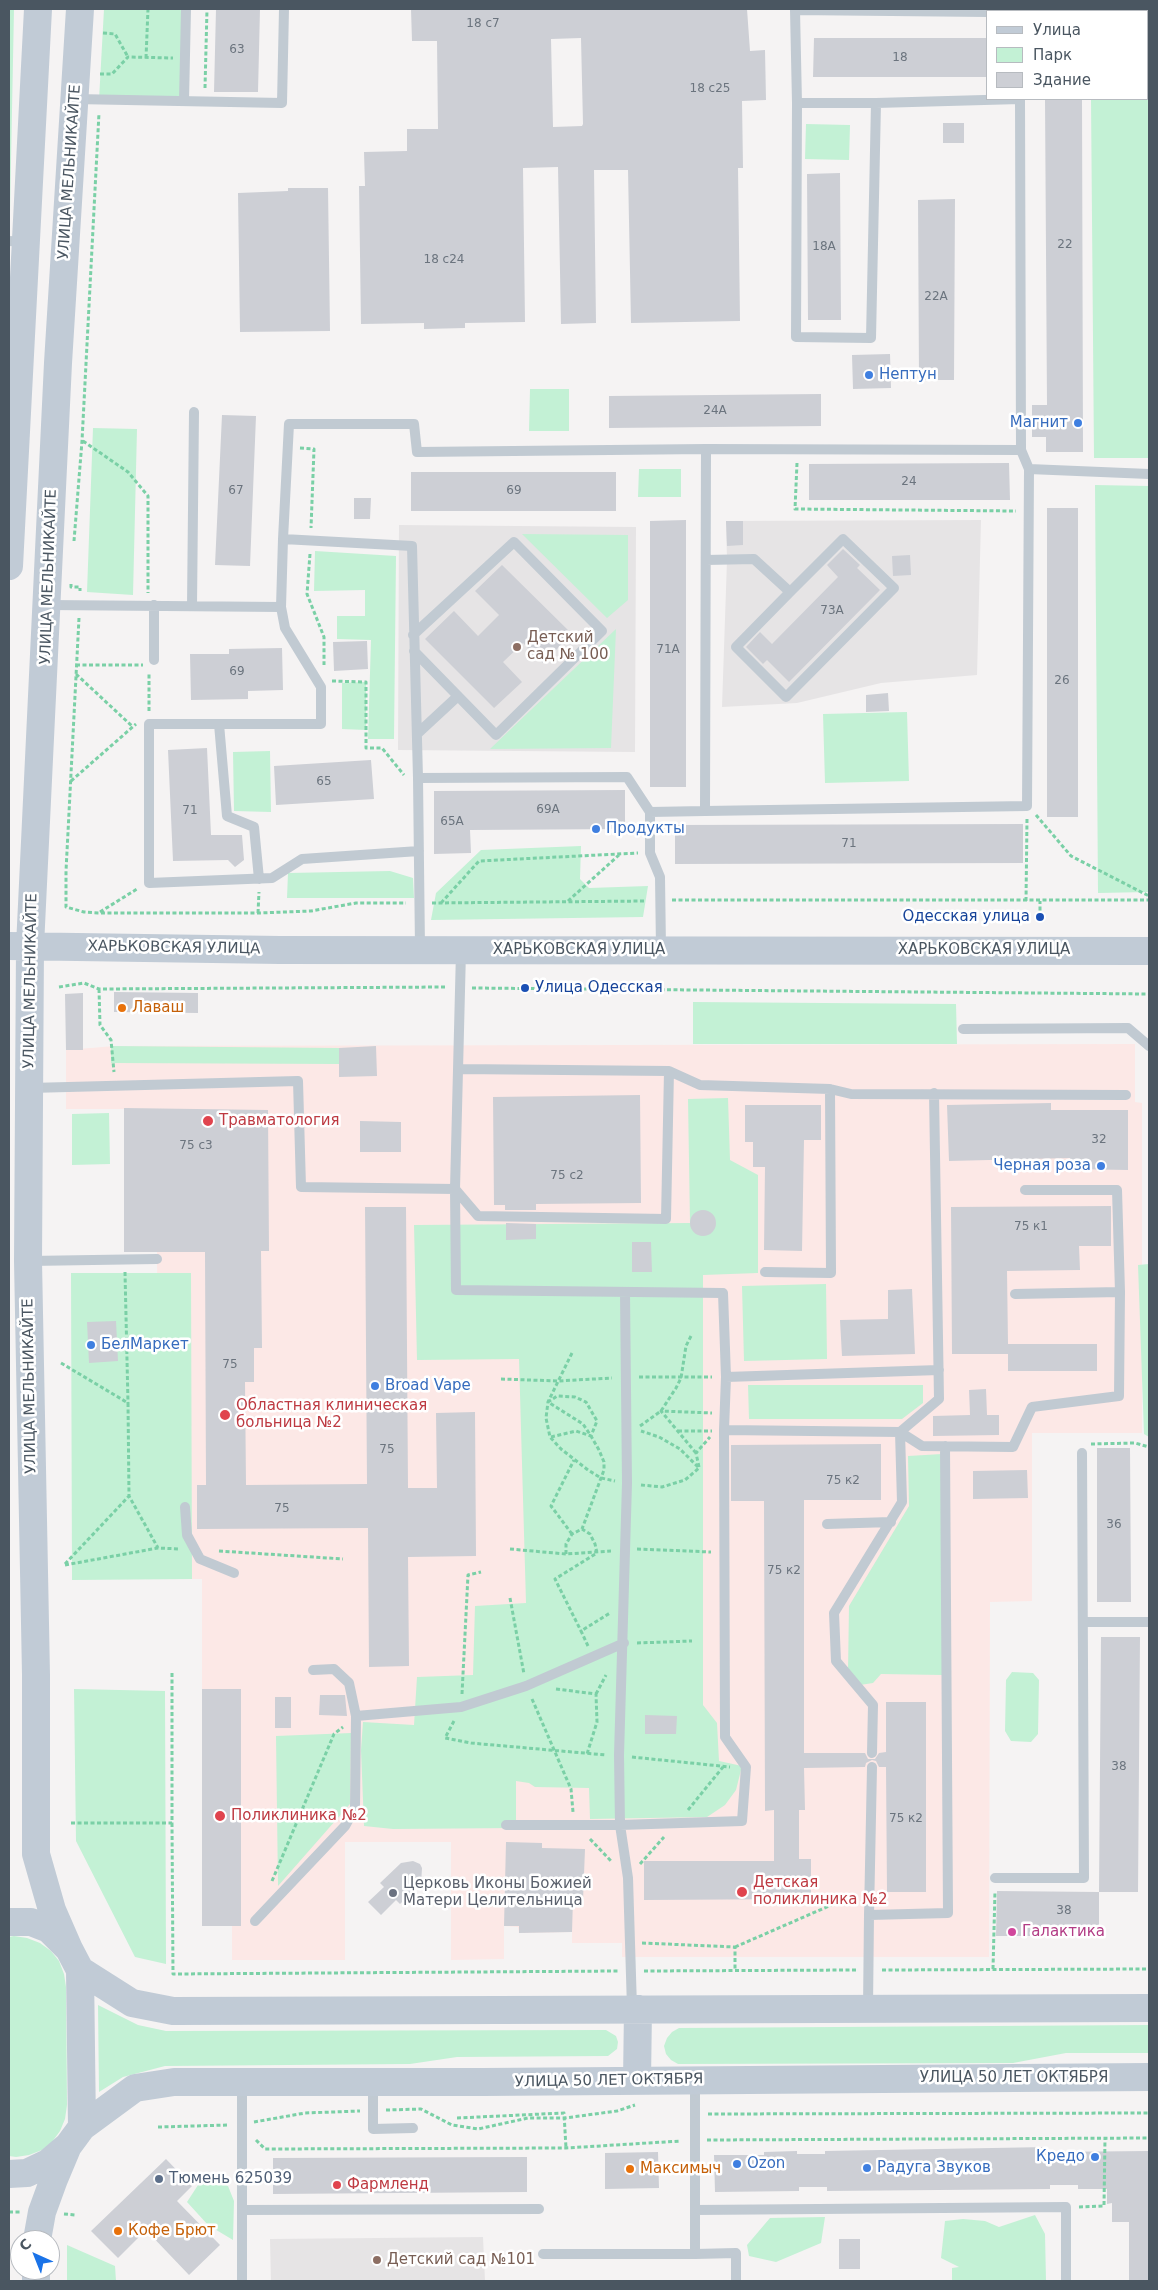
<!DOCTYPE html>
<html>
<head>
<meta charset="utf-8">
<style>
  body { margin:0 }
  #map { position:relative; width:1158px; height:2290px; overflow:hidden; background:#f5f3f3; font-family:"DejaVu Sans",sans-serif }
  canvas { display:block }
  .frame { position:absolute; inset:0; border:10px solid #4a5661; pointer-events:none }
  .legend { position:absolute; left:986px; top:10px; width:162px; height:90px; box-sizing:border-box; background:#fff; border:1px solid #b7bbc0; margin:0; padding:6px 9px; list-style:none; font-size:15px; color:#4a5661 }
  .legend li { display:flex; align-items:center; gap:10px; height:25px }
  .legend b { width:25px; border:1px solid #b7bbc0 }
  .north { position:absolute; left:10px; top:2230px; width:50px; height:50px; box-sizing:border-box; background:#fff; border:1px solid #b7bbc0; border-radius:50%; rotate:316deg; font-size:14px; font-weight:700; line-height:20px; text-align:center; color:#4a5661 }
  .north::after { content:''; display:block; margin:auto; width:18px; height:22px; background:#1a73e8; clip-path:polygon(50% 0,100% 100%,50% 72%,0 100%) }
</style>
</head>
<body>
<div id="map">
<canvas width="1158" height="2290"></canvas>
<div class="frame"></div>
<ul class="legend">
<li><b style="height:6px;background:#c1cbd6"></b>Улица</li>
<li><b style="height:14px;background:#c3f1d5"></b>Парк</li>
<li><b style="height:14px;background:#cdcfd5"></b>Здание</li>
</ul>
<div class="north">С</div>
</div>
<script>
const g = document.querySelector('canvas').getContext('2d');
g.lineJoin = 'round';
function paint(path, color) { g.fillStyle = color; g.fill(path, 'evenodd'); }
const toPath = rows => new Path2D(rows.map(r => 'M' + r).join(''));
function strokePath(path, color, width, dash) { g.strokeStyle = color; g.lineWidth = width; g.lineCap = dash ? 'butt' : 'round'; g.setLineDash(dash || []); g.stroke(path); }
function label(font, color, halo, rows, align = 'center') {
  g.font = font + ' "DejaVu Sans",sans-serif'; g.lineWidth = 5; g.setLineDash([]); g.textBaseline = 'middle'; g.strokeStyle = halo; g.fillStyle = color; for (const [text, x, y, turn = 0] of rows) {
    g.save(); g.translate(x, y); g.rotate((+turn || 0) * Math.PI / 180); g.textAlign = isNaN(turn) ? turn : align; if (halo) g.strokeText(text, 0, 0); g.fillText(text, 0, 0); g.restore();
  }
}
paint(toPath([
  [981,520,977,675,881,683,797,703,722,707,727,560,726,521],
  [399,525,636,527,635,752,398,750],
  [483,2237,485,2281,271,2281,270,2239]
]), '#e6e4e5');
paint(toPath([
  [1135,1044,1135,1102,1142,1103,1142,1433,1032,1433,1032,1601,990,1602,989,1957,622,1957,622,1943,572,1943,572,1932,519,1933,518,1927,504,1926,504,1959,451,1960,451,1842,345,1842,345,1960,232,1960,232,1926,202,1926,202,1579,158,1579,157,1252,124,1252,124,1109,66,1109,66,1050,115,1046]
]), '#fce8e6');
paint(toPath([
  [9,9,14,9,10,213,9,213],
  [104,9,186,9,184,101,99,100],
  [1147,56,1149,56,1149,458,1094,458,1091,99,1147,99],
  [806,124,850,125,849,160,805,159],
  [530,389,569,389,569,431,529,431],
  [93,428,137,429,133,595,87,592],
  [639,469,681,469,681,497,638,497],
  [1095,485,1149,486,1149,892,1098,893],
  [522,534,628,535,628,600,607,618],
  [315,551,396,556,394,739,368,739,371,640,337,639,337,616,365,616,365,590,314,591],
  [616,629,611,748,490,749],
  [366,682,366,730,342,729,342,683],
  [907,712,909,781,825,783,823,714],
  [270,751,271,812,234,811,233,752],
  [581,846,580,879,589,888,648,886,643,917,431,920,436,893,481,850],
  [390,871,413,878,414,898,287,898,288,873],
  [693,1002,956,1004,957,1044,693,1044],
  [111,1046,339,1048,339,1064,111,1063],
  [728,1098,730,1160,758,1175,758,1273,703,1275,703,1705,717,1723,719,1761,742,1766,736,1790,725,1805,707,1817,590,1819,589,1788,535,1787,529,1783,516,1781,516,1828,393,1829,364,1826,361,1750,363,1722,414,1725,417,1677,473,1675,475,1606,526,1603,519,1359,417,1360,414,1225,690,1223,688,1099],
  [109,1113,110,1164,72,1165,72,1114],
  [1149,1264,1149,1437,1144,1434,1138,1265],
  [71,1273,191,1273,192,1579,72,1580],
  [826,1284,827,1359,744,1361,742,1286],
  [748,1385,923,1385,923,1403,902,1419,749,1419],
  [942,1454,943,1675,881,1674,873,1683,860,1685,848,1671,849,1606,909,1506,908,1456],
  [1012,1672,1033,1673,1039,1680,1038,1734,1031,1742,1011,1741,1005,1731,1006,1680],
  [74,1689,165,1691,166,1964,135,1957,76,1841],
  [351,1733,350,1804,278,1886,276,1736],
  [14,1936,27,1938,40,1943,51,1951,59,1961,64,1974,66,1987,67,2105,65,2119,60,2131,52,2142,42,2150,29,2155,16,2157,9,2156,9,1937],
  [98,2005,138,2025,166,2031,606,2030,616,2036,618,2042,617,2049,608,2056,457,2057,410,2064,165,2066,123,2077,99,2092],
  [1149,2025,1149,2053,1066,2053,1013,2063,678,2064,671,2060,666,2054,664,2046,667,2038,672,2032,679,2028],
  [200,2182,220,2182,228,2186,234,2201,233,2240,208,2225,187,2202],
  [1035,2215,1045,2234,1046,2281,952,2281,952,2268,959,2267,941,2258,945,2221,963,2219,985,2221,999,2227],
  [825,2217,821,2243,776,2262,749,2256,747,2245,770,2218],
  [67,2245,115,2266,116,2281,67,2281]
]), '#c3f1d5');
paint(toPath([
  [216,9,260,9,258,92,214,92],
  [411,9,747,9,750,51,765,50,766,100,742,101,743,168,738,168,740,321,631,323,628,170,594,170,596,323,561,324,558,167,523,168,525,322,465,323,465,328,424,329,424,323,361,324,359,186,365,186,364,152,407,151,407,129,438,129,437,41,412,41],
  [581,38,583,124,582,126,553,127,551,39],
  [814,38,987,38,987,77,813,77],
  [1045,99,1082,99,1083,452,1046,452,1046,437,1032,437,1032,405,1047,405],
  [943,123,964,123,964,143,943,143],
  [840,173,841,320,808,320,807,174],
  [288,188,328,188,330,331,240,332,238,193,288,191],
  [955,199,954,380,919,380,918,200],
  [890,354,891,388,853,389,852,355],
  [821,394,821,426,609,428,609,396],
  [222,415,256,416,250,566,215,565],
  [1009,463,1010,500,809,500,809,464],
  [411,472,616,472,616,511,411,511],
  [354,498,371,498,370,519,354,519],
  [1047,508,1078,508,1078,817,1047,817],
  [686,520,686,787,650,787,650,521],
  [726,521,743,521,743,545,727,546],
  [843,549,860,565,857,568,880,590,789,682,767,660,763,664,746,647,760,632,772,644,838,577,827,565],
  [910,555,911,575,893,576,892,556],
  [502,565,572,634,543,663,523,643,503,662,522,682,494,708,425,639,454,611,478,636,499,615,475,591],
  [367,641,368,669,334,671,333,642],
  [282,648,283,690,248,691,248,699,191,700,190,654,229,654,229,649],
  [888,693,889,711,866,712,866,695],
  [207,748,211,835,242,835,244,860,235,867,228,860,173,861,168,750],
  [371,760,374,799,276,805,274,766],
  [625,790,625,829,470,830,471,853,434,854,434,791],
  [1023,824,1023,863,675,864,675,825],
  [114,992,198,993,198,1013,114,1012],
  [83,993,83,1050,66,1050,65,994],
  [376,1046,377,1076,339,1077,339,1048],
  [640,1095,641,1203,536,1204,536,1210,505,1210,505,1205,494,1205,493,1097],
  [1051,1103,1051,1110,1128,1110,1128,1170,1070,1169,1070,1158,949,1161,947,1105],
  [745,1105,821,1105,821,1140,804,1140,802,1251,764,1250,765,1167,753,1167,753,1142,745,1142],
  [124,1108,268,1110,269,1251,261,1251,262,1348,254,1348,254,1382,245,1382,246,1485,367,1484,365,1207,406,1207,408,1488,437,1488,436,1413,475,1412,476,1556,408,1557,409,1666,369,1667,368,1528,197,1529,197,1485,206,1485,205,1252,124,1252],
  [360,1121,401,1122,401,1152,360,1152],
  [1111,1206,1111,1246,1079,1246,1080,1270,1007,1271,1008,1344,1097,1344,1097,1371,1008,1371,1008,1354,952,1354,951,1207],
  '690 1223a13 13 0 1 1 26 0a13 13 0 1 1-26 0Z',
  [506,1223,536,1224,536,1239,506,1240],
  [632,1242,651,1242,652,1272,632,1272],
  [912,1289,915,1354,842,1356,840,1320,888,1319,888,1290],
  [116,1321,118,1361,89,1363,87,1322],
  [986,1389,987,1415,999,1415,999,1435,933,1436,933,1416,970,1415,969,1390],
  [881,1444,881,1500,804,1500,804,1753,865,1753,868,1759,875,1759,879,1753,886,1752,886,1702,926,1702,926,1892,887,1892,886,1767,879,1767,876,1761,872,1760,866,1763,865,1767,804,1768,805,1810,799,1810,799,1859,811,1859,811,1899,644,1900,644,1861,774,1861,774,1810,765,1811,764,1501,731,1501,731,1445],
  [1097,1448,1130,1448,1131,1602,1097,1602],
  [1027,1470,1028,1498,973,1499,973,1471],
  [1101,1637,1140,1637,1138,1892,1099,1892],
  [202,1689,241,1689,241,1926,202,1926],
  [320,1695,345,1695,347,1716,319,1715],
  [275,1697,291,1697,291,1728,275,1728],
  [645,1715,677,1716,676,1734,645,1734],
  [506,1842,542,1843,542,1848,585,1849,583,1900,573,1899,572,1932,519,1933,519,1926,504,1926],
  [413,1861,420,1864,422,1868,421,1884,400,1904,396,1900,381,1915,368,1902,384,1887,380,1883,401,1863],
  [997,1891,1099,1892,1099,1931,1030,1930,1030,1936,996,1936],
  [1048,2147,1048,2152,1149,2151,1149,2281,1129,2281,1129,2222,1112,2222,1112,2203,1107,2204,1107,2189,1078,2189,1078,2185,1050,2185,1050,2189,827,2191,827,2187,799,2187,799,2191,715,2192,714,2155,764,2155,764,2152,797,2151,797,2154,825,2154,825,2151],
  [658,2152,659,2188,605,2189,605,2153],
  [527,2157,527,2192,273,2194,273,2158],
  [166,2159,192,2186,177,2201,220,2245,189,2275,146,2230,118,2258,91,2231],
  [839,2239,860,2239,860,2269,839,2269]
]), '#cdcfd5');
strokePath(toPath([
  [103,33,115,34,128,57],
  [146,58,148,9],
  [100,74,112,74,128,57,173,58],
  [205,88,207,9],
  [83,441,128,472,148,496,148,593],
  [300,448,314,449,311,528],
  [797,463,795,509,1016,511],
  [74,541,82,441,99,113],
  [310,554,307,594,324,637,324,665],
  [71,584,71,587,80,587,80,591],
  [79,618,66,871,66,907,84,912,98,913,258,913,311,911,356,903,406,903],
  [76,665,143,665],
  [76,674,133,727],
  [332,681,366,682,366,748,382,748,404,775],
  [149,711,149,673],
  [71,781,136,724],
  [1036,815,1071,856,1149,896],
  [672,900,1149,900],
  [568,901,619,855],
  [1026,901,1027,819],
  [432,903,646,901],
  [441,903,479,861,638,853],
  [100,912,137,889],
  [258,913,259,892],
  [1040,917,1040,901],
  [59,987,84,983,99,989,446,987],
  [472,988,1149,994],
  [99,989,100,1025,111,1040,114,1072],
  [125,1272,128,1403],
  [572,1353,548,1402,546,1418,550,1437,561,1449,588,1470,601,1478,615,1481],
  [61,1363,128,1403,129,1496,158,1548],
  [639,1377,712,1377],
  [501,1379,558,1381,612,1378],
  [640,1426,661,1411,676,1388,681,1378,686,1346,691,1336],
  [678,1431,712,1431],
  [551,1437,576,1431,591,1436,597,1421,586,1402,575,1397,557,1396,548,1402,583,1424,591,1436,599,1450,604,1462,604,1470,582,1529],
  [1091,1444,1135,1443,1149,1447],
  [696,1453,661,1411,712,1413],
  [699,1467,696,1453,710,1437],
  [641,1485,662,1487,685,1480,699,1468,680,1449,659,1437,641,1431],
  [572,1534,551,1506,574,1460],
  [510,1549,566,1554,611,1551],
  [637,1549,711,1552],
  [219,1551,343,1559],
  [566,1554,566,1544,572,1534,582,1529,590,1534,595,1544,597,1553,555,1579,581,1631],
  [65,1564,129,1496],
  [65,1565,158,1548,180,1549],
  [510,1598,524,1674],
  [637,1643,692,1641],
  [588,1646,581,1631,610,1613],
  [556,1689,596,1694,597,1722,587,1754],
  [462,1694,468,1575,481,1572],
  [596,1694,606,1675],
  [532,1699,571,1789,573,1812],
  [454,1721,445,1738,471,1743,606,1755],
  [632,1757,730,1767],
  [688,1810,723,1767],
  [71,1823,172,1823,172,1673],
  [172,1823,173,1974,618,1971],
  [590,1839,612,1862],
  [640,1864,664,1837],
  [272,1881,334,1734,343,1727],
  [642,1943,735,1947,735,1971],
  [735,1947,845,1899,857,1897],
  [993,1969,995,1891],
  [882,1970,1149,1969],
  [644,1971,856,1970],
  [386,2110,421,2109,452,2125,478,2129,528,2118,565,2118,617,2111,635,2105],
  [708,2114,1149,2113],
  [457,2118,564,2113,566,2148],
  [254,2122,305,2113,360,2111],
  [158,2127,229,2125],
  [256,2140,265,2149,566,2148,681,2141],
  [707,2140,1149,2138],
  [1079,2207,1104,2206,1105,2138],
  [9,2212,20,2212],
  [64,2214,75,2215]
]), '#7ad0a6', 3, [4, 2.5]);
strokePath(toPath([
  [1017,9,1017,11],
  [1090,9,1090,11],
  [987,12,795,10,797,103,796,337,871,338,876,103,1020,99],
  [1147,41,1149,41],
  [75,99,282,103,284,9],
  [1020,99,1021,450],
  [184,101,186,9],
  [797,103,876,103],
  [9,241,25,242],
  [283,539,289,424,414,424,417,452,706,449,1021,450,1029,469,1149,474],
  [706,560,754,559,790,592,736,647,786,697,894,588,843,539,790,592],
  [48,605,281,607],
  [192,606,194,412],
  [413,635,514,542,602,631,496,735,414,651],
  [154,660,154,605],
  [219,724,227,816,254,827,259,879],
  [417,734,458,696],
  [418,778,412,546,283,539,281,607,285,628,321,687,321,724,149,724,149,883,272,878,302,859,419,851],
  [705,811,1027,806,1029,469],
  [420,949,418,778,627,777,650,812],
  [661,949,660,877,650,853,650,812,705,811,706,449],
  [461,951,455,1189,456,1290,723,1293,726,1377,724,1430,725,1737,746,1767,742,1821,620,1825,506,1825],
  [963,1029,1128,1028,1149,1046],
  [458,1069,669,1071,700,1085,830,1089,851,1094,1126,1095],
  [30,1088,298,1081,301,1187,455,1189,478,1216,666,1219,669,1071],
  [1025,1190,1117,1190,1120,1292],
  [29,1261,157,1259],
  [765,1272,831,1273,830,1089],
  [625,1293,627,1483,619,1755,620,1825,628,1878,632,2008],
  [726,1377,939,1370],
  [724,1430,900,1432,922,1446,1013,1447,1032,1407,1119,1396,1120,1292,1015,1294],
  [185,1507,187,1535,200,1559,234,1573],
  [827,1524,891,1522],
  [1084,1622,1149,1622],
  [356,1716,461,1707,526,1686,624,1643],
  [872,1753,873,1705,836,1661,834,1613,902,1502,900,1432,939,1399,934,1093],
  [872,1767,869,1915,948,1913,945,1446],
  [995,1878,1084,1878,1082,1453],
  [255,1921,345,1826,355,1808,356,1716,349,1683,334,1669,313,1670],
  [868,2008,869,1915],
  [242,2082,242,2281],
  [373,2083,373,2129,413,2128],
  [242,2210,539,2209],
  [695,2210,1066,2207,1066,2281],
  [543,2254,695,2254,695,2081],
  [695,2254,736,2253,736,2281]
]), '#c1cad2', 10);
strokePath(toPath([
  [9,566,38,9],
  [9,946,280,950,1149,951],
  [9,1922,31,1922,49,1929,69,1949,80,1970,82,2127,68,2146,48,2163,27,2173,9,2174],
  [69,1949,52,1910,36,1854,36,1675,28,1261,30,946,58,363,80,9],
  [80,1970,132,2003,173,2011,1149,2008],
  [637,2081,638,2009],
  [82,2127,135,2088,174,2082,483,2082,1149,2077],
  [37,2240,42,2212,54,2179,67,2148],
  [36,2270,36,2281]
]), '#c1cbd6', 28);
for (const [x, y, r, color] of [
  [869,375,5,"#3f7fe0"],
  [1078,423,5,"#3f7fe0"],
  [517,647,5,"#8d6e63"],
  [596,829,5,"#3f7fe0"],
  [1040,917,5,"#1a4fb4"],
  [525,988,5,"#1a4fb4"],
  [122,1008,5,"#e8710a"],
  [208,1121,6,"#e0444e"],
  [1101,1166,5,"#3f7fe0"],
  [91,1345,5,"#3f7fe0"],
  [375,1386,5,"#3f7fe0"],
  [225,1415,6,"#e0444e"],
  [220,1816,6,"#e0444e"],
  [742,1892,6,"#e0444e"],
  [393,1893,5,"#6b7280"],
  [1012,1932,5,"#d1479c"],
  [1095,2157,5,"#3f7fe0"],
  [737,2164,5,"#3f7fe0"],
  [867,2168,5,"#3f7fe0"],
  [630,2169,5,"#e8710a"],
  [159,2179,5,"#5c6f8a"],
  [337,2185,5,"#e0444e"],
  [118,2231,5,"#e8710a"],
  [377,2260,5,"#8d6e63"]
]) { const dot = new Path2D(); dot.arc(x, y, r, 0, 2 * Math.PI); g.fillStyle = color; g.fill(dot); strokePath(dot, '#fff', 2); }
label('12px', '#6b747e', null, [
  ["18 с7",483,24],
  ["63",237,50],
  ["18",900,58],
  ["18 с25",710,89],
  ["22",1065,245],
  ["18А",824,247],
  ["18 с24",444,260],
  ["22А",936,297],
  ["24А",715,411],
  ["24",909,482],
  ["67",236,491],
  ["69",514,491],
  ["73А",832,611],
  ["71А",668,650],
  ["69",237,672],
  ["26",1062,681],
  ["65",324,782],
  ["69А",548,810],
  ["71",190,811],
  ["65А",452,822],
  ["71",849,844],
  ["32",1099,1140],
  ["75 с3",196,1146],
  ["75 с2",567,1176],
  ["75 к1",1031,1227],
  ["75",230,1365],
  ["75",387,1450],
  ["75 к2",843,1481],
  ["75",282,1509],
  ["36",1114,1525],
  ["75 к2",784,1571],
  ["38",1119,1767],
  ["75 к2",906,1819],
  ["38",1064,1911]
]);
label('15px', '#4a5661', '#fff', [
  ["УЛИЦА МЕЛЬНИКАЙТЕ",70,172,-86],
  ["УЛИЦА МЕЛЬНИКАЙТЕ",49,577,-88],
  ["ХАРЬКОВСКАЯ УЛИЦА",174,948,1],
  ["ХАРЬКОВСКАЯ УЛИЦА",579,950],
  ["ХАРЬКОВСКАЯ УЛИЦА",984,950],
  ["УЛИЦА МЕЛЬНИКАЙТЕ",31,981,-89],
  ["УЛИЦА МЕЛЬНИКАЙТЕ",30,1386,-91],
  ["УЛИЦА 50 ЛЕТ ОКТЯБРЯ",1014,2078],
  ["УЛИЦА 50 ЛЕТ ОКТЯБРЯ",609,2081,-1]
]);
label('15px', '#366cbe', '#fff', [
  ["Нептун",879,375],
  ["Магнит",1068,423,"right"],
  ["Продукты",606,829],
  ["Черная роза",1091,1166,"right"],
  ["БелМаркет",101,1345],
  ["Broad Vape",385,1386],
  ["Кредо",1085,2157,"right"],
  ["Ozon",747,2164],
  ["Радуга Звуков",877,2168]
], 'left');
label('15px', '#785e54', '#fff', [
  ["Детский",527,638],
  ["сад № 100",527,655],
  ["Детский сад №101",387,2260]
], 'left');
label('15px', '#164399', '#fff', [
  ["Одесская улица",1030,917],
  ["Улица Одесская",535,988,"left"]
], 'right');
label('15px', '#c56008', '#fff', [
  ["Лаваш",132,1008],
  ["Максимыч",640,2169],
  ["Кофе Брют",128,2231]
], 'left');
label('15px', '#be3a42', '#fff', [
  ["Травматология",219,1121],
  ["Областная клиническая",236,1406],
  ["больница №2",236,1423],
  ["Поликлиника №2",231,1816],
  ["Детская",753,1883],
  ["поликлиника №2",753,1900],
  ["Фармленд",347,2185]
], 'left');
label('15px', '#5b616d', '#fff', [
  ["Церковь Иконы Божией",403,1884],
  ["Матери Целительница",403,1901]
], 'left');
label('15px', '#b23c85', '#fff', [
  ["Галактика",1022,1932]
], 'left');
label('15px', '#4e5e75', '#fff', [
  ["Тюмень 625039",169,2179]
], 'left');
</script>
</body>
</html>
